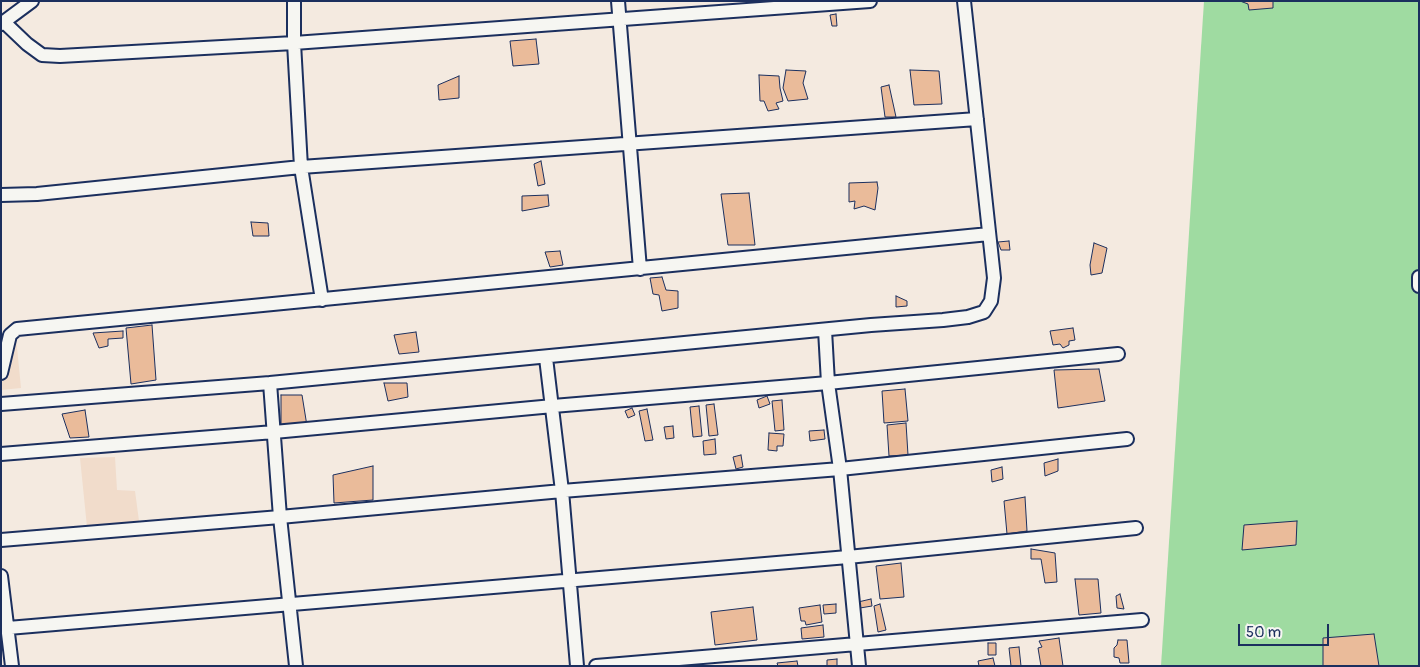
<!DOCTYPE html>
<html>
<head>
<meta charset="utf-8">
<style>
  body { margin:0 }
  #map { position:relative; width:1420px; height:667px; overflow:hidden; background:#f4eae0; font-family:Pangolin,sans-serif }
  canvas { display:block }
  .frame { position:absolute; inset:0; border:2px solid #1b2f5e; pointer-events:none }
  .scale { position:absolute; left:1238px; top:624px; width:91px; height:22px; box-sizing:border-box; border:2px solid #1b2f5e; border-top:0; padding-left:6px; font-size:15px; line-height:18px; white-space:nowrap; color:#1b2f5e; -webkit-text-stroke:4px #f6f6f2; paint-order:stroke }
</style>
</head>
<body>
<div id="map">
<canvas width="1420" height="667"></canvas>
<div class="frame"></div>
<div class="scale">50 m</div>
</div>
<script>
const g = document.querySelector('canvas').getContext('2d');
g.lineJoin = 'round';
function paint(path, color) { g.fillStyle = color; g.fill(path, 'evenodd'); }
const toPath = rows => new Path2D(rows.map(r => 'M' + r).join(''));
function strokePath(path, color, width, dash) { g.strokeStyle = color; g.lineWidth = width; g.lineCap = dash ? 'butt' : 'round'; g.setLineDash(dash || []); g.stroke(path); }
paint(toPath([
  [16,337,21,388,1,390,1,339],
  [115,457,117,490,135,491,139,521,87,527,80,458]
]), '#f1dccb');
paint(toPath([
  [1204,1,1419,1,1419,666,1161,666]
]), '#9fdba1');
const building = toPath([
  [1240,1,1273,1,1273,8,1249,10,1248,4,1240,1],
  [836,14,837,26,832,26,830,15,836,14],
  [536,39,539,64,513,66,510,41,536,39],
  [786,70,806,71,803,83,808,99,788,101,783,88,786,70],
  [910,70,939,71,942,104,914,105,910,70],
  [759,75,779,76,780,88,783,101,776,103,779,109,768,111,764,101,760,101,759,75],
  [459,76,459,98,439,100,438,85,459,76],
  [889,85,896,117,885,117,881,87,889,85],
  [541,161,545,184,538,186,534,164,541,161],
  [877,182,878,188,875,210,864,206,854,209,855,201,849,202,849,183,877,182],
  [749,193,755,245,728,245,721,194,749,193],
  [548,195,549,206,522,211,522,196,548,195],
  [251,222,268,223,269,236,253,236,251,222],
  [1009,241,1010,250,1001,250,998,242,1009,241],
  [1094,243,1107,248,1102,273,1091,275,1090,265,1094,243],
  [560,251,563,265,550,267,545,252,560,251],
  [662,277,666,290,678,291,678,308,662,311,659,295,653,294,650,278,662,277],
  [896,296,907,301,907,306,896,307,896,296],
  [152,325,156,380,131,384,126,328,152,325],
  [1073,328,1075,340,1069,341,1069,345,1063,348,1060,344,1053,345,1050,331,1073,328],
  [123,331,123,338,108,339,108,346,99,348,93,333,123,331],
  [416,332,419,352,399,354,394,335,416,332],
  [1099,369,1105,401,1058,408,1054,370,1099,369],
  [384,383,407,383,408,397,388,401,384,383],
  [905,389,908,421,884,423,882,391,905,389],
  [281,395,302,395,307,426,281,426,281,395],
  [767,396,770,404,759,408,757,400,767,396],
  [782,400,784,430,775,431,772,401,782,400],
  [714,404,718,435,709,436,706,405,714,404],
  [699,406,702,436,693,437,690,407,699,406],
  [632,408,635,415,628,418,625,411,632,408],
  [647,409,653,440,645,441,639,411,647,409],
  [85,410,89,437,70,438,62,414,85,410],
  [906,423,908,455,889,456,887,425,906,423],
  [673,426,674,438,666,439,664,427,673,426],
  [824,430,825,439,810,441,809,431,824,430],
  [769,433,784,434,783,446,777,446,777,451,768,450,769,433],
  [715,439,716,454,704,455,703,441,715,439],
  [741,455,743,467,736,469,733,457,741,455],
  [1058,459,1058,471,1045,476,1044,463,1058,459],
  [373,466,373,500,334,503,333,475,373,466],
  [1002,467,1003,479,992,482,991,470,1002,467],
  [1025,497,1027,531,1007,534,1004,501,1025,497],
  [1297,521,1296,545,1242,550,1244,525,1297,521],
  [1031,549,1055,553,1057,582,1045,583,1041,559,1031,559,1031,549],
  [901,563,904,597,880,599,876,566,901,563],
  [1075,579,1098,579,1101,613,1079,615,1075,579],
  [1120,594,1124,609,1117,608,1116,596,1120,594],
  [871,599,872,606,860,608,858,602,871,599],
  [836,604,836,613,824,614,823,605,836,604],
  [880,604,886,630,878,632,874,606,880,604],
  [820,605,822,622,806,625,805,621,801,621,799,608,820,605],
  [753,607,757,640,715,645,711,612,753,607],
  [823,625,824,637,802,639,801,628,823,625],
  [1374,634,1379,666,1323,666,1323,638,1374,634],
  [1059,638,1063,666,1041,666,1038,648,1042,647,1039,641,1059,638],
  [1118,640,1127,640,1129,663,1120,663,1119,658,1114,657,1114,648,1117,645,1118,640],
  [988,643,996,643,996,655,988,655,988,643],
  [1019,647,1021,666,1011,666,1009,648,1019,647],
  [993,658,995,666,979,666,978,661,993,658],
  [837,659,837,666,827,666,827,660,837,659],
  [797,661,798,666,778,666,777,663,797,661]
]);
paint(building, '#eabb9a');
strokePath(building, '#1b2f5e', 1);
const minor = toPath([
  [294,1,294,43,301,167,322,300],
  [618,1,640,269],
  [4,22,27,44,42,55,60,56,294,43,870,1],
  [1,24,32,1],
  [1,195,37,194,301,167,977,119],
  [1419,277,1419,286],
  [825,330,828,383,840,469,859,666],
  [546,358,562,491,577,666],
  [1,373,10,335,17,329,989,234],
  [1,404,270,383],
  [1,454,274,432,553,406,828,383,1118,354],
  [1,540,280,517,562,491,840,469,1127,439],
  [1,576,12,666],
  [8,628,848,557,1136,528],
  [296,666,280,517,270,383,871,325,943,320,968,317,984,312,991,301,994,278,964,1],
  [596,666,1142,620]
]);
strokePath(minor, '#1b2f5e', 16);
strokePath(minor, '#f6f6f2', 12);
</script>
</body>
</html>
